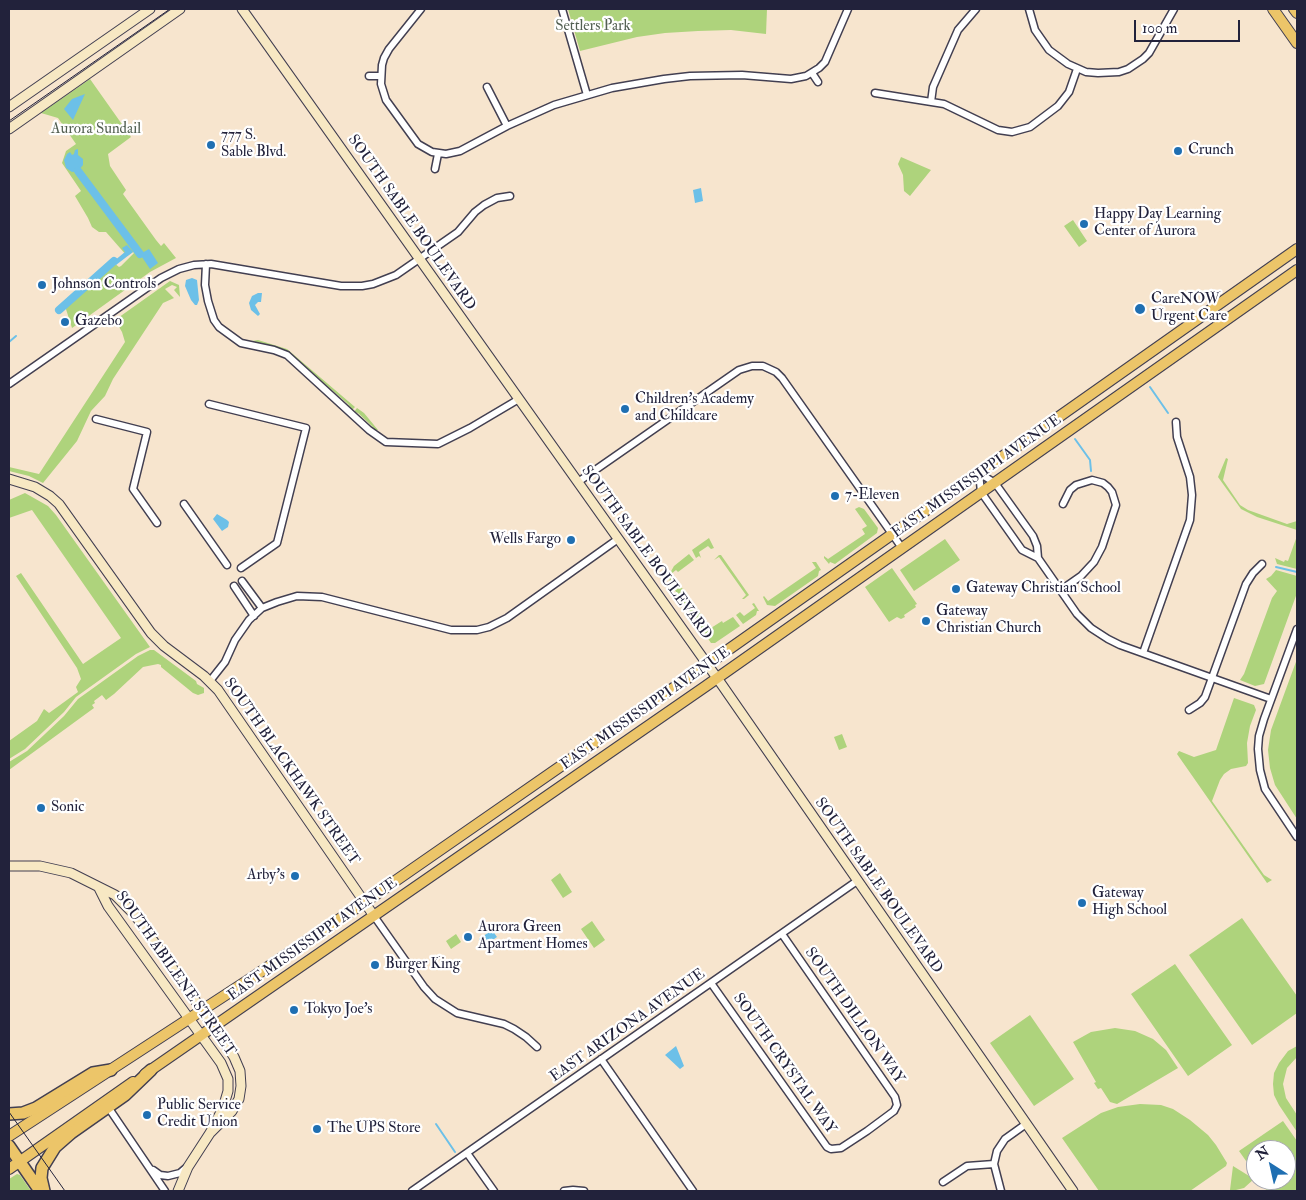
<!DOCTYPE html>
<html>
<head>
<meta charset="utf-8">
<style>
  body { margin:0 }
  #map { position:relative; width:1306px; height:1200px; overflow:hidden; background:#f7e5ce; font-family:"IM FELL Double Pica",serif }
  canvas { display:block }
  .frame { position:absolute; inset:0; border:10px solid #22223b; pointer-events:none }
  .north { position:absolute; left:1246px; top:1140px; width:50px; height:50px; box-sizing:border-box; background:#fff; border:1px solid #a7a7b1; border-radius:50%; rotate:325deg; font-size:14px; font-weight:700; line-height:20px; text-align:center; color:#22223b }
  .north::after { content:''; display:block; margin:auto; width:18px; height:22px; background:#1f6fb2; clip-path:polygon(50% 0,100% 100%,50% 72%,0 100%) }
  .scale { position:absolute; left:1134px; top:20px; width:106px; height:22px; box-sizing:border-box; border:2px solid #22223b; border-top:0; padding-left:6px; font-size:15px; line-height:18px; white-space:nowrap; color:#22223b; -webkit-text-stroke:4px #fff; paint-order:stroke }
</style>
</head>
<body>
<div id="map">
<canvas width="1306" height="1200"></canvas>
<div class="frame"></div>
<div class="north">N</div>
<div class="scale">100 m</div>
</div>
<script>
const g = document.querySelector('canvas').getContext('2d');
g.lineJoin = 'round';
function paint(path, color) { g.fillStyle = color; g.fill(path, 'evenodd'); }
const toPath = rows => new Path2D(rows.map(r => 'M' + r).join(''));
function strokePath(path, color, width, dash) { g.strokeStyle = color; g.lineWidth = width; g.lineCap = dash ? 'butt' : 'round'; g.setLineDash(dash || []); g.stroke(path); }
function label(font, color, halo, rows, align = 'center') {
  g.font = font + ' "IM FELL Double Pica",serif'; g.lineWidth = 4.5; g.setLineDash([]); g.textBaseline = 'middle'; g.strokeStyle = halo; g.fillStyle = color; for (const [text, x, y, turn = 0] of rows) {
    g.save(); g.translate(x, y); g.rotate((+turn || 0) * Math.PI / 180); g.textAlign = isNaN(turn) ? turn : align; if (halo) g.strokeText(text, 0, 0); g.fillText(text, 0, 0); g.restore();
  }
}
paint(toPath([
  [568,9,767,9,766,34,731,30,698,31,665,33,637,37,580,51],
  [90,79,131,137,108,154,110,166,126,190,123,194,156,240,161,246,164,243,176,258,150,272,72,328,65,306,114,263,119,267,121,266,134,253,133,252,127,256,106,232,99,232,92,227,88,218,75,196,81,191,62,163,66,151,76,144,58,118,41,113],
  [901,157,931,170,910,196,904,191,903,175,898,164],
  [1073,220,1087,241,1079,247,1064,226],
  [170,281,179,285,180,297,174,290,177,287,172,285,165,289,174,298,163,303,113,379,105,396,91,411,77,441,43,483,29,476,9,471,9,467,39,474,125,342,122,332,115,320],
  [258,340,287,349,355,407,352,410,348,404,288,352,252,341],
  [357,408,364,413,378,430,374,430,373,427,358,413,354,412],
  [1226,458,1228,459,1223,480,1240,505,1248,510,1287,524,1297,521,1297,530,1257,517,1241,509,1218,477],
  [25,493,48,506,56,515,150,647,136,654,76,697,64,712,25,749,9,759,9,741,37,721,44,709,49,713,78,692,76,687,81,679,77,668,16,576,21,573,83,664,121,638,32,510,9,518,9,500],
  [859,507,864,509,878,528,877,533,835,564,830,562,829,564,824,558,824,556,828,559,865,534,862,529,867,526,855,509],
  [1297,536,1297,569,1277,564,1275,558,1284,562,1285,560,1288,561],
  [709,538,714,548,711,549,708,546,699,552,701,558,699,556,696,558,692,550],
  [945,539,960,560,914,591,900,570],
  [689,554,694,560,678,572,676,570,671,574,671,581,675,582,682,588,711,628,722,621,723,623,733,617,740,626,715,643,711,643,670,583,669,575,674,566],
  [719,555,721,555,749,595,744,599,742,599,746,595,719,557,714,560],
  [812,562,816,562,821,570,819,571,818,576,775,606,767,605,763,597,764,596,768,601,816,568],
  [892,568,917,604,915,605,916,607,904,615,905,617,901,619,897,617,889,622,865,587],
  [1276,570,1297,576,1297,593,1264,684,1255,686,1240,680,1244,674,1272,598,1277,591,1266,579,1271,576],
  [754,603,759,611,757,611,756,615,743,624,736,615,740,612,744,616,755,608,752,604],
  [150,650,154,650,196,681,197,684,204,688,204,693,198,695,193,693,161,667,161,665,158,664,143,667,114,694,106,700,102,695,94,701,95,703,92,705,94,708,9,770,9,762,27,751,64,716,78,699,138,656],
  [1297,659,1297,819,1275,785,1270,768,1268,750,1271,730],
  [1234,698,1254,705,1256,710,1250,726,1247,743,1248,763,1246,766,1231,769,1224,774,1220,780,1212,801,1264,875,1272,880,1267,883,1177,754,1179,751,1194,757,1216,750],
  [842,734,847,747,839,750,834,737],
  [560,873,572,892,563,898,551,880],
  [1242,918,1297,996,1297,1013,1252,1045,1189,955],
  [592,921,605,940,594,948,581,929],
  [456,934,461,942,451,949,446,941],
  [1175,964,1232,1045,1188,1076,1131,994],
  [1030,1015,1074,1079,1034,1106,990,1043],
  [1115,1028,1135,1031,1153,1039,1166,1050,1178,1068,1117,1104,1110,1102,1101,1088,1098,1089,1094,1083,1096,1082,1073,1042,1091,1032],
  [1297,1046,1297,1057,1287,1068,1283,1084,1286,1098,1297,1115,1297,1132,1279,1105,1274,1095,1273,1084,1274,1073,1279,1063,1288,1051],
  [1140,1104,1161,1105,1173,1109,1190,1120,1208,1135,1216,1145,1227,1163,1226,1166,1190,1191,1099,1191,1062,1138,1101,1113,1118,1107],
  [1283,1121,1297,1141,1297,1191,1267,1191,1259,1180,1286,1180,1286,1150,1256,1150,1256,1175,1239,1151],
  [1233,1166,1254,1179,1244,1188,1236,1190,1230,1190],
  [17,1174,20,1175,31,1191,9,1191,9,1179]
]), '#aed37c');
paint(toPath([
  [85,94,73,120,64,109,72,99],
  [78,149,78,155,83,159,83,165,78,171,72,172,66,168,64,160,67,154,70,152,72,155,74,154,75,150],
  [701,188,703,201,695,203,693,190],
  [127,245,133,252,116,265,114,261,125,252,122,248],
  [149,249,158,263,150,269,140,254],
  [192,278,197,280,199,300,197,305,195,305,191,300,185,286,186,280],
  [258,293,262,293,261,302,258,302,255,305,260,314,258,316,251,310,249,303,252,296],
  [217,514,227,520,229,522,228,527,222,531,213,519],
  [492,930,497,937,484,946,479,939],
  [676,1046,684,1066,680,1069,665,1055]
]), '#6cc0e8');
strokePath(toPath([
  [9,342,16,336],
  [1150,387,1168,413],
  [1075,439,1090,460,1091,471],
  [1276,567,1297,572],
  [436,1124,455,1152]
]), '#6cc0e8', 2);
strokePath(toPath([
  [78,171,140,254],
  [59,310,114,261]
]), '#6cc0e8', 8);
const street = toPath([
  [421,9,389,49,384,58,382,65,381,84,386,100,418,144,432,152,446,154,460,151,507,126,554,105,612,88,664,79,690,76,742,75,791,79,806,76,819,68,825,62,848,9],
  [562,9,587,95],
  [1029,9,1035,30,1049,50,1068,64,1086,72,1098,73,1119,72,1128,69,1143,59,1149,53,1174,9],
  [812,73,818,82],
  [369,76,381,76],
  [487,87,507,126],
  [875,93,944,104,998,130,1012,132,1030,127,1058,106,1069,92,1077,69],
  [931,102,933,87,958,30,976,9],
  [435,169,438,154],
  [206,264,205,285,208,301,214,320,219,327,241,343,274,350,287,355,369,430,386,442,438,444,470,428,519,399],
  [9,384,161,278,179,269,194,265,211,264,341,286,362,286,373,284,396,275,458,232,475,212,484,205,497,198,510,196],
  [209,404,306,428,277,543,241,568],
  [96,419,147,432,133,489,157,523],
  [979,473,995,483,1033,536,1037,546,1038,558,1077,614,1091,628,1108,639,1120,645,1271,699],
  [979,473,981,492,1022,550,1038,558],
  [578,482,739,370,752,366,763,366,776,372,782,378,902,548],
  [184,504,227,565],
  [242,581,262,608],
  [234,586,254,616],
  [1061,590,1081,576,1094,562,1102,547,1116,505,1112,492,1108,487,1103,483,1092,480,1076,485,1070,490,1063,504],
  [1297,629,1264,719,1259,736,1258,749,1260,770,1265,789,1297,837],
  [1143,653,1190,520,1192,495,1190,477,1177,437,1176,422],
  [210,681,225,662,235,640,249,620,262,608,277,602,297,596,322,597,451,630,477,630,489,627,507,618,618,539],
  [1189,710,1200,703,1205,697,1246,584,1253,573,1262,564],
  [374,916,424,987,435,999,457,1013,504,1024,514,1029,526,1037,537,1047],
  [711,983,827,1147,831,1149,841,1148,867,1131,894,1111,897,1105,895,1097,782,934],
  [601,1059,693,1191],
  [108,1107,165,1191],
  [467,1153,494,1191],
  [153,1170,160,1175,168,1176,180,1173,187,1167],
  [943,1182,967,1166,994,1164],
  [412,1191,857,881],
  [564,1191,573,1190,584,1191],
  [1001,1191,994,1164,997,1151,1005,1139,1026,1124]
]);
const secondary = toPath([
  [242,9,722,685,1073,1191],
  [9,107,150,9],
  [9,129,180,9],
  [9,479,35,487,50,496,59,504,151,633,164,646,204,676,218,690,374,916],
  [9,866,40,866,71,873,115,895,135,915,214,1027,234,1057,240,1071,241,1086,239,1099,232,1111,210,1133],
  [99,888,108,906,221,1063,228,1079,228,1091,223,1108,210,1133,188,1167,178,1191]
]);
const primary = toPath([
  [1273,9,1297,43],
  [1294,9,1297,13],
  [145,1074,706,686,1297,270],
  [9,1136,253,977,365,902,708,664,1297,249],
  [9,1169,133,1082]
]);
const highway = toPath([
  [9,1114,23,1113,36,1108,93,1073,111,1070],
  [9,1146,40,1191],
  [44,1191,41,1178,42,1168,55,1147,71,1133,125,1095,151,1070]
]);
strokePath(street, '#423f51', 9);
strokePath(secondary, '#423f51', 11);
strokePath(primary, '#423f51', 12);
strokePath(highway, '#423f51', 14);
strokePath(street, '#fff', 6);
strokePath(secondary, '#f7e8c3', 9);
strokePath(primary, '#ecc569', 10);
strokePath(highway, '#ecc569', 11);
strokePath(toPath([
  [9,121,170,9],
  [9,1112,65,1191]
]), '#22223b', 1);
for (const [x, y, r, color] of [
  [211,145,5,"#1f6fb2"],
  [1178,151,5,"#1f6fb2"],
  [1084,224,5,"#1f6fb2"],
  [42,285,5,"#1f6fb2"],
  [1140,309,6,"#1f6fb2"],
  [65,322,5,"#1f6fb2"],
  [625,409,5,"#1f6fb2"],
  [835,496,5,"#1f6fb2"],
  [571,540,5,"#1f6fb2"],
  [956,589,5,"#1f6fb2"],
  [926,621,5,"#1f6fb2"],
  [41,808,5,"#1f6fb2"],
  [295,876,5,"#1f6fb2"],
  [1082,903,5,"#1f6fb2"],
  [468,937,5,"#1f6fb2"],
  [375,965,5,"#1f6fb2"],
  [294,1010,5,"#1f6fb2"],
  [147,1115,5,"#1f6fb2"],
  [317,1129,5,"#1f6fb2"]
]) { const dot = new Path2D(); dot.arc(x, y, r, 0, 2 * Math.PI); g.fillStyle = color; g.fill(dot); strokePath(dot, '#fff', 2); }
label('15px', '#536052', '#fff', [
  ["Settlers Park",593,27],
  ["Aurora Sundail",96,130]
]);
label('15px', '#22223b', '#fff', [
  ["777 S.",221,136],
  ["Sable Blvd.",221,153],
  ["Crunch",1188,151],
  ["Happy Day Learning",1094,215],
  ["Center of Aurora",1094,232],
  ["Johnson Controls",52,285],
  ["CareNOW",1151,300],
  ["Urgent Care",1151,317],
  ["Gazebo",75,322],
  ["Children's Academy",635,400],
  ["and Childcare",635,417],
  ["7-Eleven",845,496],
  ["Wells Fargo",561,540,"right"],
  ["Gateway Christian School",966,589],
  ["Gateway",936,612],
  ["Christian Church",936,629],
  ["Sonic",51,808],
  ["Arby's",285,876,"right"],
  ["Gateway",1092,894],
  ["High School",1092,911],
  ["Aurora Green",478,928],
  ["Apartment Homes",478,945],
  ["Burger King",385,965],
  ["Tokyo Joe's",304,1010],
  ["Public Service",157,1106],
  ["Credit Union",157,1123],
  ["The UPS Store",327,1129]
], 'left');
label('15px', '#22223b', '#fff', [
  ["SOUTH SABLE BOULEVARD",411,223,55],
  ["EAST MISSISSIPPI AVENUE",977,477,-35],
  ["SOUTH SABLE BOULEVARD",646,553,54],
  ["EAST MISSISSIPPI AVENUE",646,709,-35],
  ["SOUTH BLACKHAWK STREET",291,772,55],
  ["SOUTH SABLE BOULEVARD",878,886,55],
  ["EAST MISSISSIPPI AVENUE",313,940,-35],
  ["SOUTH ABILENE STREET",175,974,55],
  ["SOUTH DILLON WAY",854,1016,55],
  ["EAST ARIZONA AVENUE",628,1026,-35],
  ["SOUTH CRYSTAL WAY",784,1064,55]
]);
</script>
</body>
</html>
